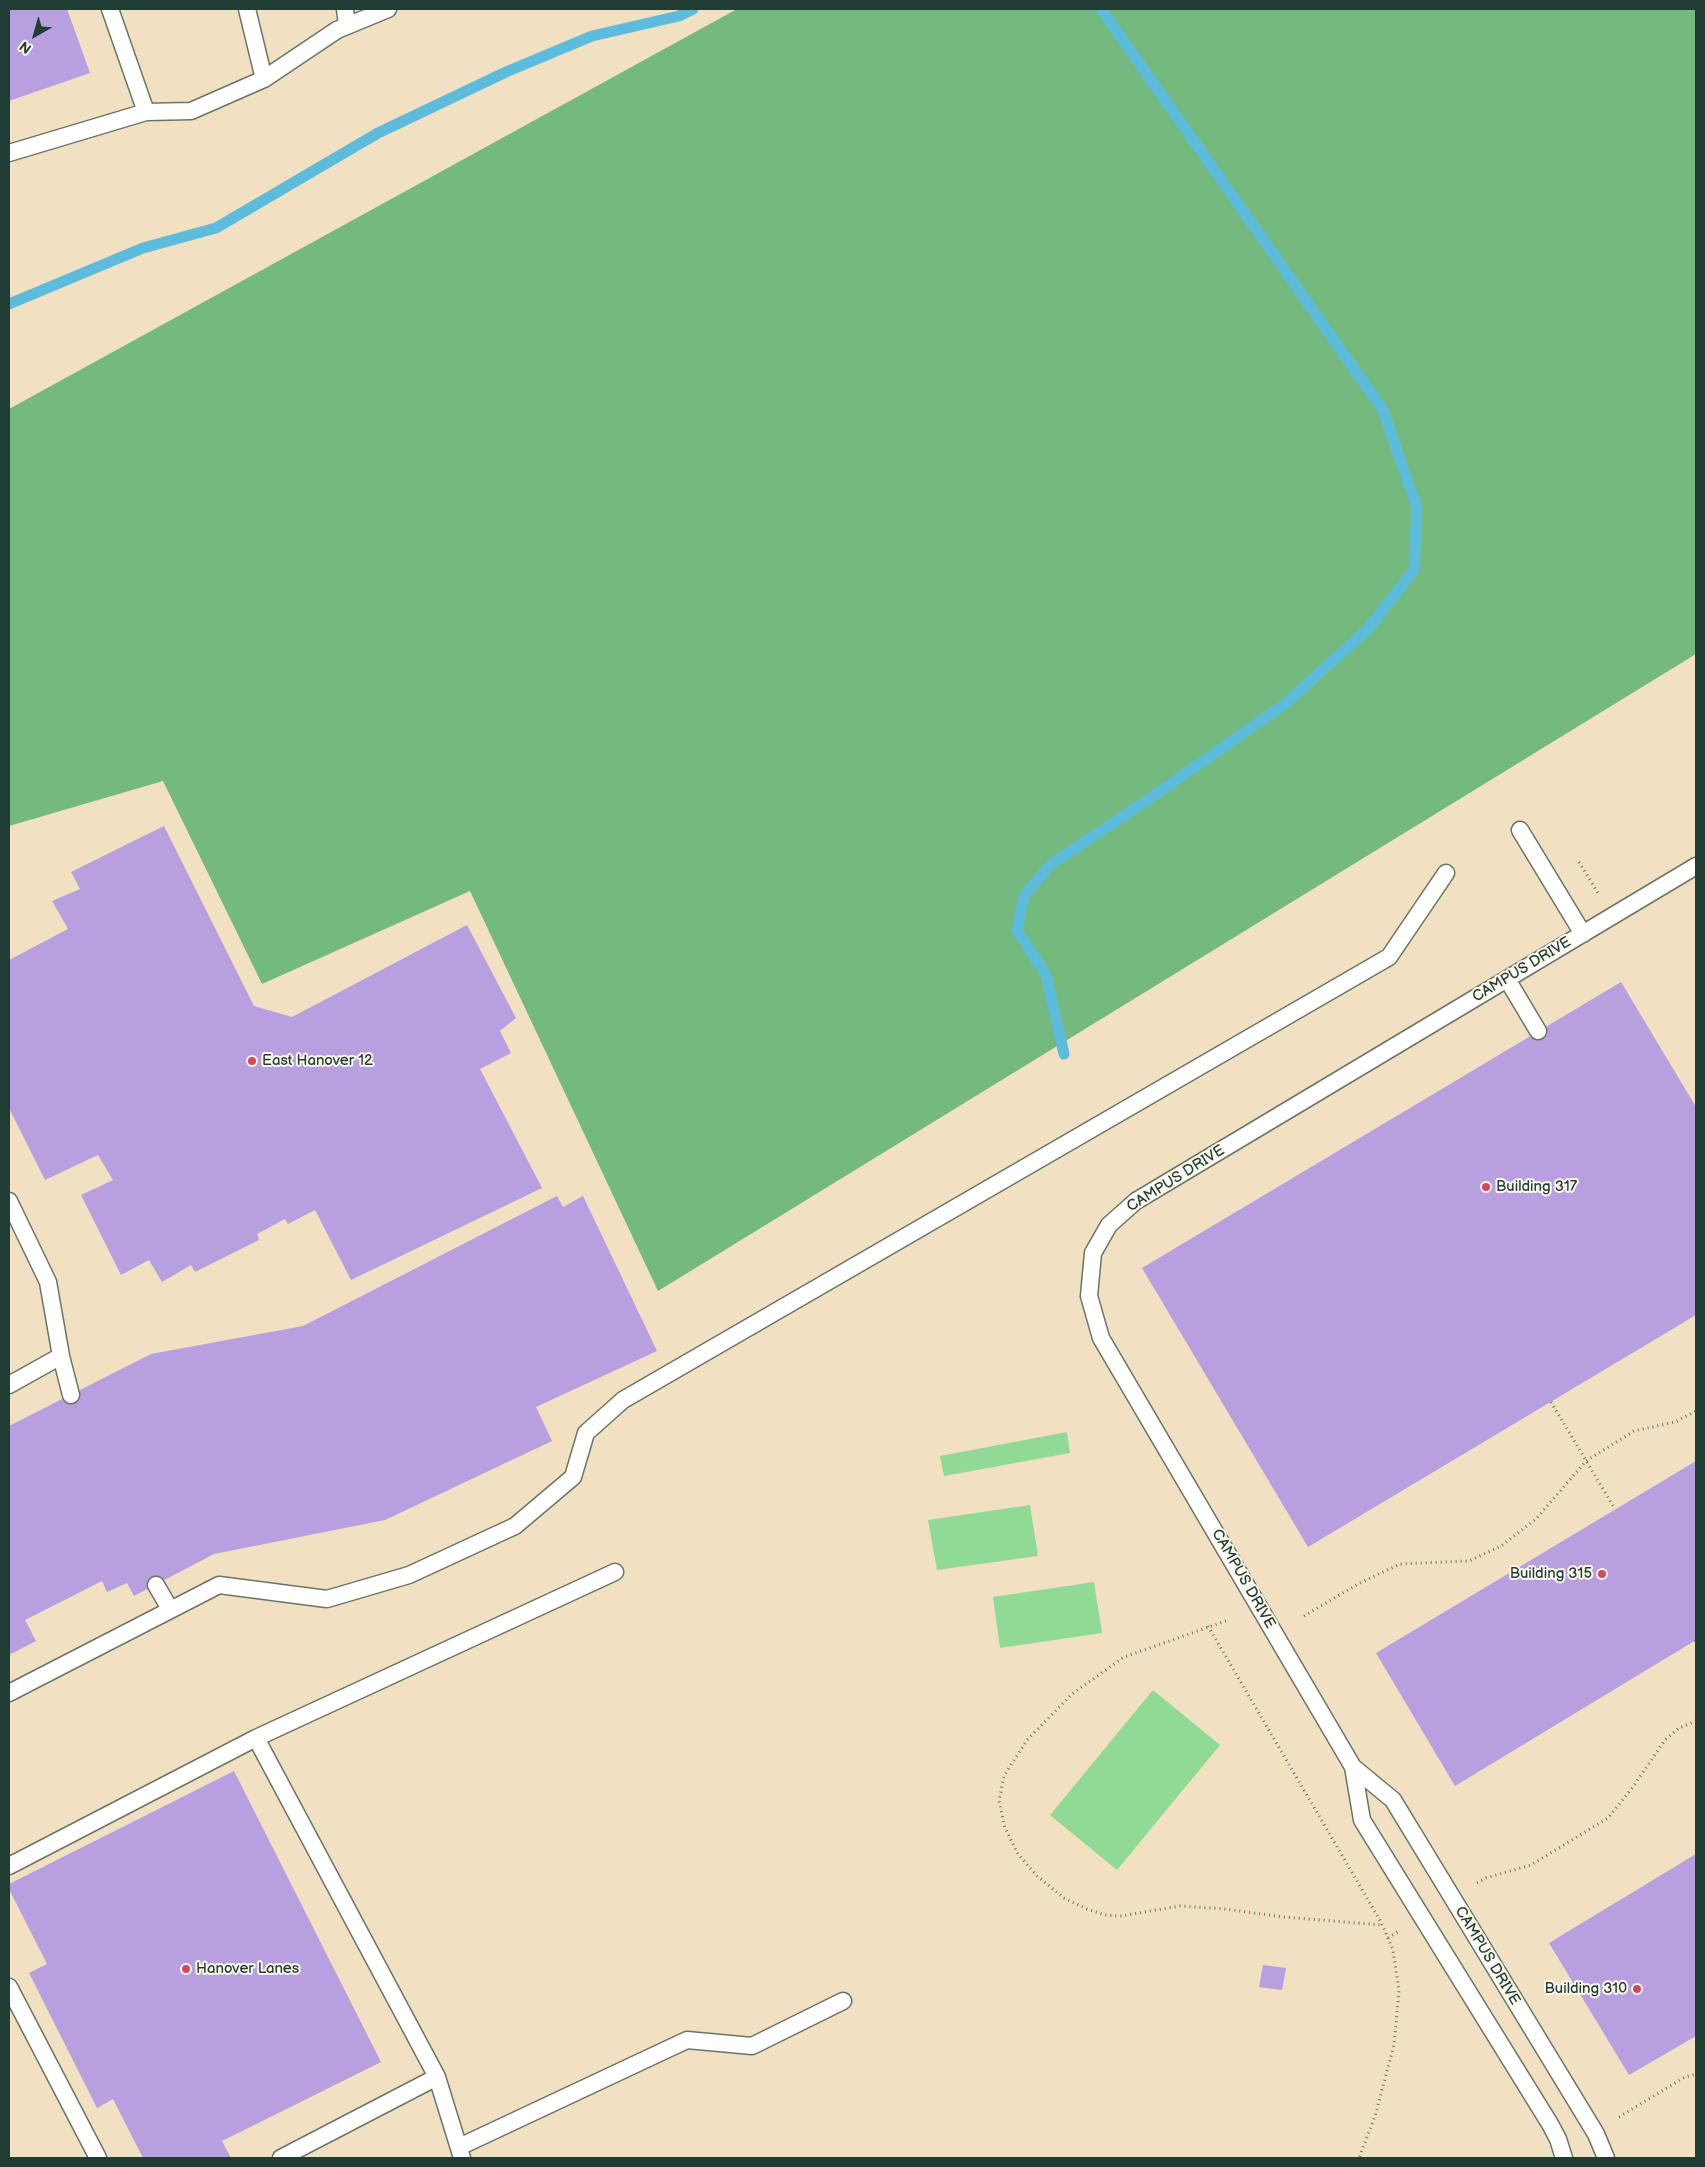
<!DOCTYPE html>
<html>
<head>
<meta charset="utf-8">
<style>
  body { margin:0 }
  #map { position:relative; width:1705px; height:2167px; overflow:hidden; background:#f1e0c2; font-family:"Balsamiq Sans",sans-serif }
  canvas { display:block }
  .frame { position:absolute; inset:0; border:10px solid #1f3d34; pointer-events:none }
  .north { position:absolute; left:10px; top:10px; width:50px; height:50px; -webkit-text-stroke:4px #fbf7ec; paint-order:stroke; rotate:218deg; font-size:14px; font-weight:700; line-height:20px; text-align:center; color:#1f3d34 }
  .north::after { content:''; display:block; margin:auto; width:18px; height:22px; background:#1f3d34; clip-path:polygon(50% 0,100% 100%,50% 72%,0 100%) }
</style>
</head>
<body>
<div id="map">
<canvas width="1705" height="2167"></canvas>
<div class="frame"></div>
<div class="north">N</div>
</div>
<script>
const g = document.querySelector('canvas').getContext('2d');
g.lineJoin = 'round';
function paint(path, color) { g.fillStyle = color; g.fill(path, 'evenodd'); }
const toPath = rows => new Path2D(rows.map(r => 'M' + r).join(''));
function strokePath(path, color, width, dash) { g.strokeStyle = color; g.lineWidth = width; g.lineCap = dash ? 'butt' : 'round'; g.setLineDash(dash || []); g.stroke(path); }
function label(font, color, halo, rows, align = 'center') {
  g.font = font + ' "Balsamiq Sans",sans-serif'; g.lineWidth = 4; g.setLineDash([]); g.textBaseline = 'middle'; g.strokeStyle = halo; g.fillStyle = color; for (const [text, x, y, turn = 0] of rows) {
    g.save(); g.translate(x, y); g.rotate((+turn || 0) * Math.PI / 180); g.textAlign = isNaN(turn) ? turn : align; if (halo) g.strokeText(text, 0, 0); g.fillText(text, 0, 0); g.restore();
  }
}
paint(toPath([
  [1067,1432,1070,1453,944,1476,940,1456],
  [1030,1505,1038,1556,937,1570,928,1520],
  [1094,1582,1102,1633,1000,1648,993,1597],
  [1153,1690,1220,1745,1117,1870,1050,1815]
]), '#91da96');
paint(toPath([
  [737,9,1696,9,1696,654,658,1291,470,891,262,984,163,781,9,826,9,409]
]), '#74ba7f');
strokePath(toPath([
  [9,304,143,248,216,228,378,133,506,72,592,36,679,16,693,9],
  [1064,1054,1046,975,1017,930,1024,896,1050,865,1149,799,1285,704,1368,629,1414,570,1417,508,1383,410,1101,9]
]), '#5dbcdc', 11);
paint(toPath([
  [9,9,67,9,90,73,9,101],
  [164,826,254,1006,292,1017,467,925,516,1018,500,1031,511,1053,480,1069,542,1188,351,1280,315,1210,288,1224,285,1219,257,1234,259,1240,195,1272,191,1265,162,1282,149,1260,121,1275,81,1195,113,1180,98,1155,45,1180,9,1108,9,960,68,929,52,901,80,889,71,872],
  [1621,982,1696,1107,1696,1315,1308,1547,1142,1268],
  [557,1196,563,1207,583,1196,657,1351,536,1407,552,1441,385,1520,214,1554,134,1596,127,1583,107,1592,102,1581,25,1620,36,1641,9,1655,9,1426,151,1354,303,1326],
  [1696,1461,1696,1640,1455,1786,1376,1653],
  [234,1771,381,2062,222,2141,231,2158,143,2158,113,2099,97,2108,29,1973,47,1964,9,1889,9,1884],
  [1696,1854,1696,2036,1629,2075,1549,1943],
  [1263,1965,1286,1968,1282,1990,1259,1987]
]), '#b79fe0');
const lane = toPath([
  [110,9,146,112],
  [247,9,264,79],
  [345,9,347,26],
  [9,153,146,112,191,111,264,79,337,30,388,9],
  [1520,830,1583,934],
  [1507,979,1538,1031],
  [9,1201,48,1282,61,1356,9,1385],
  [61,1356,71,1395],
  [156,1585,170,1609],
  [9,1693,219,1585,327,1599,409,1575,515,1526,573,1477,586,1433,623,1400,1389,957,1446,873],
  [1353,1767,1362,1820,1550,2124,1558,2139,1564,2158],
  [9,1866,256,1738],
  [9,1987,98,2158],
  [437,2077,256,1738,615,1572],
  [459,2147,687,2040,752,2046,843,2001],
  [281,2158,437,2077,462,2158],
  [1606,2158,1596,2134,1393,1800,1353,1767,1101,1338,1089,1296,1093,1253,1109,1225,1136,1201,1696,866]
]);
strokePath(lane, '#687666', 19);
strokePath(toPath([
  [1579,862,1598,893],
  [1551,1402,1615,1509],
  [1304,1616,1358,1584,1400,1564,1469,1561,1501,1546,1536,1519,1586,1461,1634,1431,1675,1422,1696,1411],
  [1226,1621,1124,1657,1072,1694,1027,1740,1004,1776,999,1801,1005,1828,1018,1854,1037,1876,1064,1898,1087,1909,1105,1915,1121,1916,1180,1906,1225,1909,1283,1917,1382,1925],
  [1208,1626,1381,1922,1393,1950,1399,1991,1394,2045,1375,2116,1359,2158],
  [1695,1640,1696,1642],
  [1477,1883,1486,1878,1531,1865,1608,1818,1633,1787,1665,1740,1679,1728,1696,1721],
  [1388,1938,1399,1931],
  [1619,2117,1685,2077,1696,2074]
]), '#687666', 3, [1, 4]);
strokePath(lane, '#fff', 16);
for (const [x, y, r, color] of [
  [252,1061,5,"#d1495b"],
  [1486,1187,5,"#d1495b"],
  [1602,1574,5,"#d1495b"],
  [186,1969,5,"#d1495b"],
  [1637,1989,5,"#d1495b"]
]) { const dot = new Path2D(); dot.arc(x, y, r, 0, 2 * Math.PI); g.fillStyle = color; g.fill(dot); strokePath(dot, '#fbf7ec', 2); }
label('15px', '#1f3d34', '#fbf7ec', [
  ["CAMPUS DRIVE",1522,970,-31],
  ["CAMPUS DRIVE",1176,1179,-32],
  ["CAMPUS DRIVE",1243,1579,60],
  ["CAMPUS DRIVE",1487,1956,59]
]);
label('15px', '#1f3d34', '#fbf7ec', [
  ["East Hanover 12",262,1061],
  ["Building 317",1496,1187],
  ["Building 315",1592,1574,"right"],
  ["Hanover Lanes",196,1969],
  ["Building 310",1627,1989,"right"]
], 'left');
</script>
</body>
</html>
